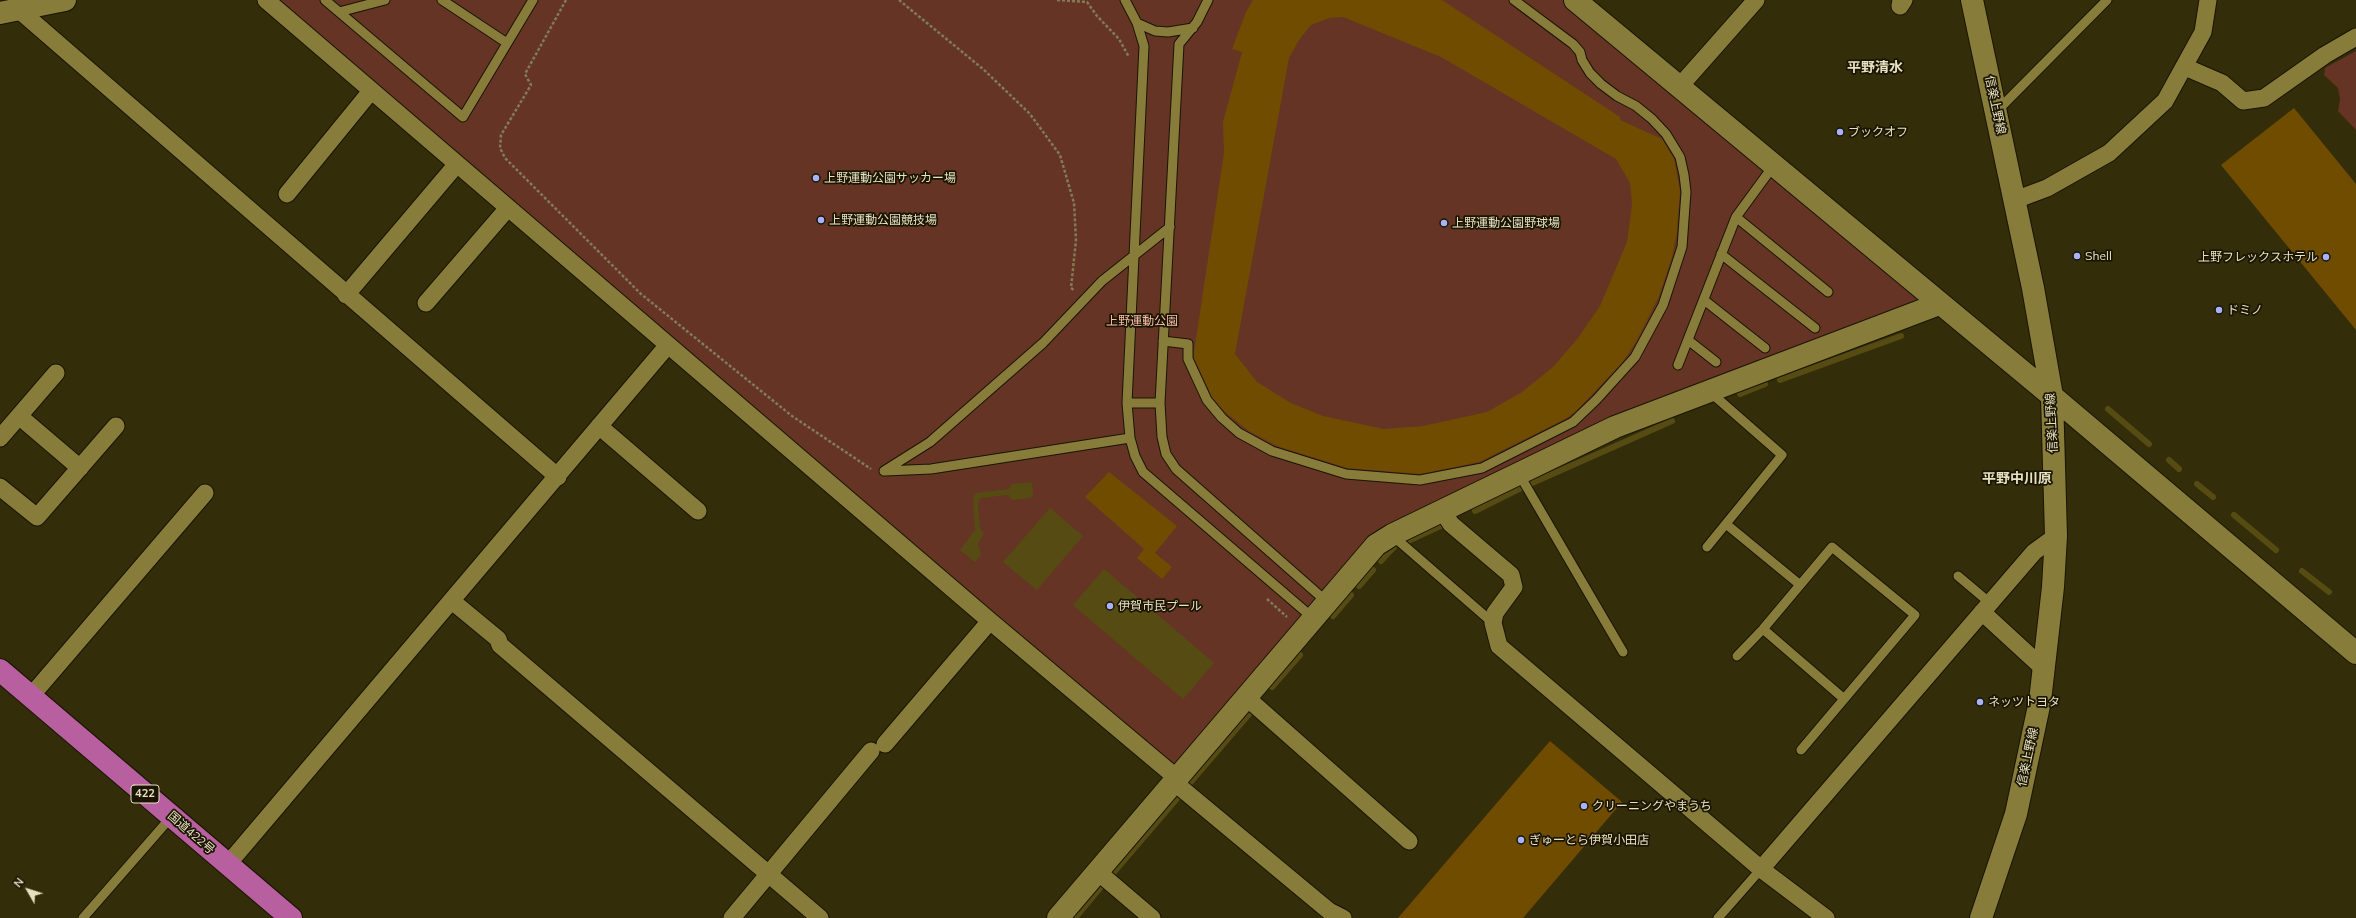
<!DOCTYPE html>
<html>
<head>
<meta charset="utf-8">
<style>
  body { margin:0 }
  #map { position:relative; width:2356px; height:918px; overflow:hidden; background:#332d09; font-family:Mulish,sans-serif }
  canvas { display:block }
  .north { position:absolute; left:8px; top:870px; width:40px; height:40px; -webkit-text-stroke:3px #1a1500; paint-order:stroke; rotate:309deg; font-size:11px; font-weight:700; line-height:16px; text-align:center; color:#e7e1c1 }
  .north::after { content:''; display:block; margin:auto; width:14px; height:18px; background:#e7e1c1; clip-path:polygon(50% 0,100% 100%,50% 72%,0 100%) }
</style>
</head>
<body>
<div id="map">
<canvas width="2356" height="918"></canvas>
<div class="north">N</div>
</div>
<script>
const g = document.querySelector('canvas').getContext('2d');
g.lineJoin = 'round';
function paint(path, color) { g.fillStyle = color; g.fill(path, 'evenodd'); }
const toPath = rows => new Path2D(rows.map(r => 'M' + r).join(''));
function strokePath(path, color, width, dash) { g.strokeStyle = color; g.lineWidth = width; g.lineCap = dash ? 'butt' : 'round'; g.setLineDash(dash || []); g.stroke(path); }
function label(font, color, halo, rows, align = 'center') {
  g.font = font + ' Mulish,"Noto Sans JP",sans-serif'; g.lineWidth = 3.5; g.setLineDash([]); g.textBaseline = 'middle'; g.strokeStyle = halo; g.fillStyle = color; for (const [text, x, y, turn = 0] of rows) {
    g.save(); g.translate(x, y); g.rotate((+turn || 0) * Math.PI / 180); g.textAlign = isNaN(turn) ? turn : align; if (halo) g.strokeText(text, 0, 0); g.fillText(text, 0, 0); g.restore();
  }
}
paint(toPath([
  [280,0,1571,0,1935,303,1391,532,1176,766,1170,764,671,343],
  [2356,51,2356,130,2338,111,2340,99,2338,88,2324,75,2325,68]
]), '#653424');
paint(toPath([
  [1032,482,1033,495,1030,498,1012,500,1008,495,981,498,978,504,980,529,984,533,978,544,981,555,975,562,960,550,975,530,973,500,975,493,1009,489,1012,484],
  [1050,508,1083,536,1037,590,1003,562],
  [1104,569,1214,663,1183,699,1073,605]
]), '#564c13');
strokePath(toPath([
  [1780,380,1901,336],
  [1740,394,1765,384],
  [2108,409,2149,444],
  [2169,460,2179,469],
  [1530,484,1672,421],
  [2197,484,2213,497],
  [1475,511,1521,488],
  [2234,515,2276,550],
  [1408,541,1447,523],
  [1381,561,1394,547],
  [2302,571,2329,592],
  [1359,586,1373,570],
  [1333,616,1351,595],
  [1272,687,1300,655],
  [1189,784,1250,713],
  [1114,872,1180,795],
  [1075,918,1100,888]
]), '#564c13', 6);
paint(toPath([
  [1253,0,1442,0,1620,117,1620,120,1662,139,1674,159,1680,191,1677,231,1672,257,1659,296,1637,340,1622,363,1575,412,1565,419,1479,462,1420,474,1347,468,1277,446,1249,431,1225,412,1212,397,1194,358,1194,352,1224,153,1223,122,1242,52,1232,49,1246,12],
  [1343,17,1441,57,1616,159,1630,183,1632,204,1627,242,1600,306,1578,338,1553,367,1522,392,1487,412,1423,426,1384,429,1323,416,1291,403,1257,382,1235,354,1289,58,1299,40,1311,25,1329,18],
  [2294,108,2356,184,2356,330,2221,165],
  [1109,472,1177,526,1155,553,1172,567,1162,579,1137,558,1144,549,1085,497],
  [1550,741,1622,802,1523,918,1398,918]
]), '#704c00');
const lane = toPath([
  [325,0,463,117,533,0],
  [442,0,507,43],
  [1125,0,1137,23,1144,46,1127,403,1130,438,1135,456,1143,472,1313,618],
  [1208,0,1197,22,1179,44,1160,403,1162,437,1166,454,1176,469,1327,602],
  [339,12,385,0],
  [1137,23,1155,31,1168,32,1193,28],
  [1997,111,2107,0],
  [1736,217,1828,292],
  [1721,254,1815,328],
  [1704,300,1765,348],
  [1688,340,1716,362],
  [1163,341,1188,344,1188,359,1207,400,1222,418,1239,433,1272,451,1346,474,1420,480,1482,468,1573,422,1596,400,1635,357,1663,305,1682,247,1686,192,1684,175,1680,157,1666,134,1652,119,1636,106,1617,96,1601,84,1590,73,1582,60,1580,52,1573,44,1514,0],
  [1678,365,1736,217,1774,165],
  [1127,403,1160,403],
  [884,471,930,442,1043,343,1102,281,1170,227],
  [885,471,931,469,1130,438],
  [1519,474,1623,652],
  [1726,524,1799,584],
  [1393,536,1493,623],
  [1707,547,1782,455,1710,392],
  [1958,576,1990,603],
  [1763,629,1843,698],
  [1737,656,1763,629,1832,547,1915,615,1801,750],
  [83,918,172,816],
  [1718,918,1761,869]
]);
const street = toPath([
  [266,0,990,621,1178,779],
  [1901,0,1900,6,1904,0],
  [18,9,558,477],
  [2185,67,2222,83,2243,101,2264,98,2325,55,2356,37],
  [1680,86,1756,0],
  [287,194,371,91],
  [2015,200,2047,188,2109,153,2165,101,2203,32,2208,0],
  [346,295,457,164],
  [426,303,508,208],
  [19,416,80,468],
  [599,426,698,511],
  [0,438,56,373],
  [0,487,37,517,116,426],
  [1445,509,1445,515,1451,524,1511,575,1514,587,1495,613,1493,623,1499,646,1761,869,1826,918],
  [452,601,498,639,500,645,820,918],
  [1982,612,2043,668],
  [31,696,205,493],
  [1247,698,1409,841],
  [885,744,990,621],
  [1175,783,1329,911,1343,918],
  [228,864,668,345],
  [1761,869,2034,552,2056,536],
  [1098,872,1152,918],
  [732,918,871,751]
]);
const secondary = toPath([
  [1575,0,2052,396,2356,653],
  [1972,0,2033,288,2052,396,2056,536,2053,587,2040,701,2016,814,1981,918],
  [0,13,65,0],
  [1058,918,1376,545,1392,535,1615,427,1939,304]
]);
const highway = toPath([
  [0,670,291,918]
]);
strokePath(lane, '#191503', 11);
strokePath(street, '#191503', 19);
strokePath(secondary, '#191503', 24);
strokePath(highway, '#191503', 24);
strokePath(toPath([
  [566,0,525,74,531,85,501,135,500,148,505,158,641,294,792,416,871,469],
  [899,0,983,69,1030,114,1060,155,1074,203,1076,240,1071,288,1075,291],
  [1057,0,1087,2,1097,16,1119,39,1129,57],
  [1267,599,1287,617]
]), '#817b59', 2.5, [3, 2]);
strokePath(lane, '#887c3b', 9);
strokePath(street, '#887c3b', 17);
strokePath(secondary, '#887c3b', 22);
strokePath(highway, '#b85fa0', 22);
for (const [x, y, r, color] of [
  [1840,132,4,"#a7b1fc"],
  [816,178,4,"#a7b1fc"],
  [821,220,4,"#a7b1fc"],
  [1444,223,4,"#a7b1fc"],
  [2077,256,4,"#a7b1fc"],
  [2326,257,4,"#a7b1fc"],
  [2219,310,4,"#a7b1fc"],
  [1110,606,4,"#a7b1fc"],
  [1980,702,4,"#a7b1fc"],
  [1584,806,4,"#a7b1fc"],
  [1521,840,4,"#a7b1fc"]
]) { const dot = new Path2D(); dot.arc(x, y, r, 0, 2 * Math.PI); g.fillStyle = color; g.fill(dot); strokePath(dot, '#1a1500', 1.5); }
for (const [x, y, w] of [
  [145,794,28]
]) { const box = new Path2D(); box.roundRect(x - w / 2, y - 9, w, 18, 3); g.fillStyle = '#1a1500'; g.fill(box); strokePath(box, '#e7e1c1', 1); }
label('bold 11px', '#e7e1c1', null, [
  ["422",145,794]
]);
label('12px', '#e7e1c1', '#1a1500', [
  ["信楽上野線",1995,105,78],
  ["信楽上野線",2052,423,-93],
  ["信楽上野線",2028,757,-78],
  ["国道422号",191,833,41]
]);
label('12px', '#e7e1c1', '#1a1500', [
  ["ブックオフ",1848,132],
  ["上野運動公園サッカー場",824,178],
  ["上野運動公園競技場",829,220],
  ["上野運動公園野球場",1452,223],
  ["Shell",2085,256],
  ["上野フレックスホテル",2318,257,"right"],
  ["ドミノ",2227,310],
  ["伊賀市民プール",1118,606],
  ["ネッツトヨタ",1988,702],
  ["クリーニングやまうち",1592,806],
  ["ぎゅーとら伊賀小田店",1529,840]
], 'left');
label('12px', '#fabeab', '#1a1500', [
  ["上野運動公園",1142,321]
]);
label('bold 14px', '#e7e1c1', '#1a1500', [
  ["平野清水",1875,68],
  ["平野中川原",2017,479]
]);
</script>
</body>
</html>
